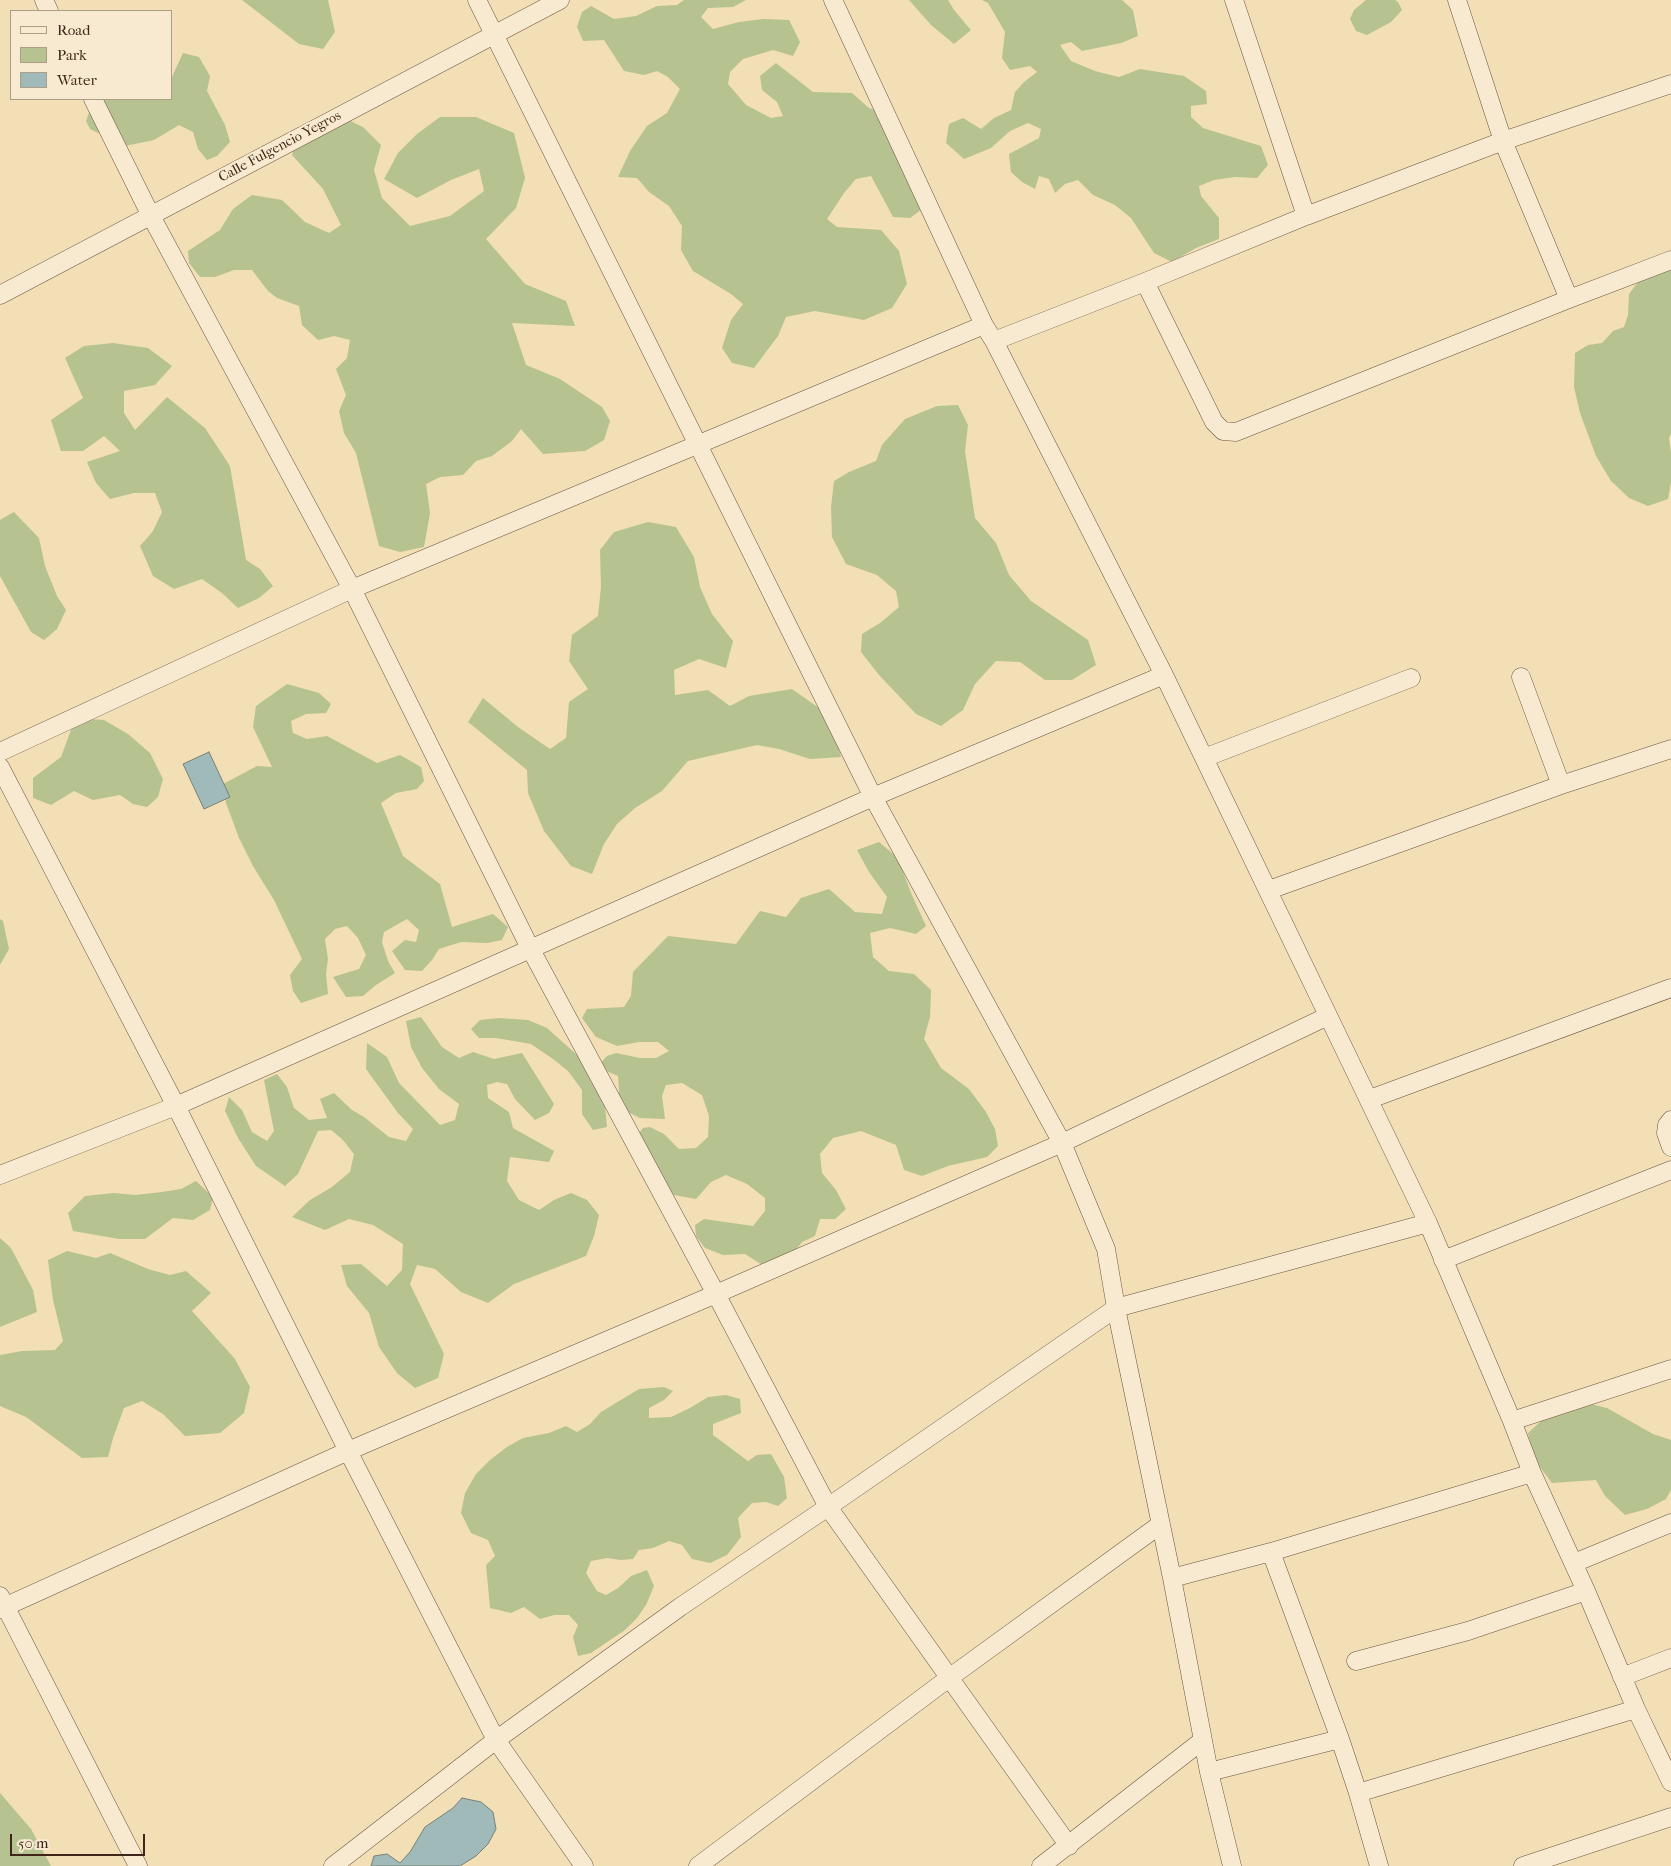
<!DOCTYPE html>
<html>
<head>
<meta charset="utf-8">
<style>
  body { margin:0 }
  #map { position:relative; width:1671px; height:1866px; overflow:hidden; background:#f2dfb6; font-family:"IM FELL French Canon",serif }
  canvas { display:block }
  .legend { position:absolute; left:10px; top:10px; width:162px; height:90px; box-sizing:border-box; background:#f7ead0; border:1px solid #ad9c86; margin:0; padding:6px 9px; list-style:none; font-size:15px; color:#3f2618 }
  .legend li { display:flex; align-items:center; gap:10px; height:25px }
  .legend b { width:25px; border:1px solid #ad9c86 }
  .scale { position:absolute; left:10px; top:1834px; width:135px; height:22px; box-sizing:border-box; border:2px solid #3f2618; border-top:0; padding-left:6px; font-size:15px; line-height:18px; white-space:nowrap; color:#3f2618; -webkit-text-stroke:4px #f7ead0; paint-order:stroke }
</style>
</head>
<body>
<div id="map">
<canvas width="1671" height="1866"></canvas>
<ul class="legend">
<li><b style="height:6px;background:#f7ead0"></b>Road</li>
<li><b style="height:14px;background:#b7c291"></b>Park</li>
<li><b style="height:14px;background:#9fbab8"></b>Water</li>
</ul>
<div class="scale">50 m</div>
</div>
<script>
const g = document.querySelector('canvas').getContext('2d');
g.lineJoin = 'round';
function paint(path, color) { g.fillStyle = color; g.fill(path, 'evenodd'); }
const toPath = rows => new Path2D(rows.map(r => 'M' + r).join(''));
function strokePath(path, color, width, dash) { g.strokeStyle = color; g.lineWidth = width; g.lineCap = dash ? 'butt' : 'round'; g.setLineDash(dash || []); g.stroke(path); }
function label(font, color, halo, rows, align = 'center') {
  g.font = font + ' "IM FELL French Canon",serif'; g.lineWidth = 4.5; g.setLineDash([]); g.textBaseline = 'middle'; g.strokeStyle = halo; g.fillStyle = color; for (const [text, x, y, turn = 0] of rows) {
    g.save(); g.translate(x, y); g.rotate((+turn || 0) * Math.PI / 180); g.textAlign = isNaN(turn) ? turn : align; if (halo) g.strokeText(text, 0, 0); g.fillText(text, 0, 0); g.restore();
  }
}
paint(toPath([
  [242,0,328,0,335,32,323,49,299,44],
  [684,0,746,0,733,7,708,8,701,17,713,29,739,22,763,19,789,20,800,42,793,56,773,50,743,59,730,72,728,84,746,105,771,118,783,116,777,102,762,90,760,76,776,63,813,92,852,93,869,108,888,113,925,207,910,218,893,217,871,176,856,179,844,193,827,219,837,227,881,230,899,251,907,284,892,308,864,320,815,311,786,317,778,336,754,368,732,363,722,348,731,320,743,304,731,294,693,271,681,250,682,226,669,206,649,192,637,178,618,177,630,151,647,126,667,113,680,89,668,77,657,71,644,75,624,71,604,40,583,41,577,27,582,12,591,6,614,19,636,16,657,6,677,5],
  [909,0,948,0,954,10,971,30,954,44,931,25],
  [982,0,1122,0,1133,10,1138,36,1121,43,1082,51,1071,42,1060,45,1071,61,1095,71,1119,77,1140,69,1184,76,1206,91,1207,104,1191,106,1191,117,1203,128,1261,146,1268,165,1257,178,1235,177,1214,180,1199,186,1201,196,1219,218,1219,239,1196,248,1172,262,1154,253,1131,218,1115,205,1093,195,1078,180,1065,184,1055,193,1049,179,1039,176,1035,189,1022,182,1011,172,1009,154,1039,138,1041,129,1028,123,1010,131,991,148,964,159,946,143,949,124,963,118,981,129,994,118,1011,110,1015,92,1024,82,1037,72,1030,66,1010,70,1002,58,1005,32,988,3],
  [1366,0,1395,0,1398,2,1402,10,1391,22,1367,35,1356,31,1350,19,1354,10],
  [183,53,199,57,210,76,207,91,225,125,230,142,217,156,207,160,198,149,193,132,179,125,154,140,125,146,90,129,86,121,92,105,106,99,171,99,171,79],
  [340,116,363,127,381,145,374,170,382,198,410,226,450,216,484,191,479,169,451,180,417,198,384,179,398,153,417,134,440,117,476,117,514,133,525,178,516,208,486,239,525,284,566,301,575,326,512,323,526,365,560,379,602,407,610,421,604,440,585,451,543,454,521,429,512,441,492,456,476,461,463,475,440,477,426,484,430,513,424,547,400,552,379,546,356,453,344,433,339,411,346,395,336,369,347,358,350,340,334,336,318,340,302,325,299,306,277,298,268,291,252,270,234,270,215,277,200,277,189,263,188,251,220,230,233,209,252,195,282,200,305,222,329,233,341,225,323,189,292,155,299,134],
  [1671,260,1671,434,1669,438,1671,453,1671,482,1668,499,1648,506,1629,498,1611,481,1596,456,1580,413,1574,387,1575,353,1588,345,1602,343,1613,331,1624,327,1628,315,1629,294,1650,266],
  [113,343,148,348,172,366,155,385,124,391,124,413,135,430,167,397,205,428,230,466,246,560,260,569,273,586,259,598,238,608,222,593,202,579,174,589,153,576,140,546,153,531,162,512,155,493,134,493,110,499,96,483,87,462,120,451,104,436,83,451,61,451,51,420,83,398,65,358,84,346],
  [958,405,968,425,965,451,975,518,996,543,1009,575,1031,601,1088,640,1096,665,1072,680,1045,680,1020,662,996,661,975,684,963,710,941,726,916,714,879,675,861,652,862,634,880,623,899,607,896,591,877,575,846,564,832,537,831,507,834,481,849,472,876,461,882,445,905,419,937,406],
  [14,512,39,538,45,566,57,596,66,610,57,629,44,640,31,632,0,576,0,520],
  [648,522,676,527,694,557,700,587,712,614,733,641,726,668,699,659,674,670,675,695,708,690,730,706,749,696,792,689,829,715,841,757,810,759,779,749,757,745,688,761,662,791,635,808,617,824,604,844,592,874,571,866,544,831,528,793,527,770,468,722,483,698,518,727,550,749,566,738,569,702,588,689,569,661,572,635,598,616,601,587,600,550,614,532],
  [287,684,319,693,331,704,326,713,306,714,291,721,293,733,307,739,327,736,377,763,400,755,421,767,424,781,417,789,396,793,381,803,403,856,440,884,452,927,493,914,508,927,502,940,487,943,461,942,439,949,432,960,422,971,405,970,392,951,405,940,416,942,419,930,407,919,384,932,382,942,388,961,395,973,376,985,363,996,346,997,333,977,359,969,366,955,358,938,347,926,335,929,325,939,328,959,326,974,328,994,301,1003,293,991,290,975,302,959,274,900,253,866,239,838,226,803,223,784,257,766,272,767,253,727,256,706],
  [87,719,104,720,128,734,150,753,163,779,158,797,147,807,133,804,120,795,93,800,74,791,51,805,33,798,33,778,61,757,72,727],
  [879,842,898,858,911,893,926,926,916,934,890,928,870,933,873,957,889,971,914,974,931,990,930,1017,924,1039,941,1068,969,1089,986,1112,995,1129,998,1146,987,1157,948,1166,922,1176,904,1170,896,1145,861,1131,833,1138,820,1154,822,1173,836,1190,846,1209,835,1219,820,1219,815,1236,802,1242,786,1263,767,1268,745,1254,723,1255,705,1248,696,1236,695,1225,704,1219,753,1226,765,1211,765,1198,747,1184,726,1175,711,1182,696,1199,674,1195,661,1182,659,1169,647,1150,639,1133,643,1128,650,1127,664,1134,679,1149,696,1148,708,1137,709,1116,702,1095,682,1083,666,1085,662,1096,665,1119,640,1118,617,1107,619,1090,618,1076,597,1067,607,1056,616,1053,640,1058,656,1058,669,1051,658,1042,639,1042,617,1046,596,1037,582,1018,587,1009,624,1007,631,996,633,972,668,936,736,944,760,911,786,917,801,898,829,889,855,912,882,914,887,897,869,872,857,850],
  [0,919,3,921,9,949,0,965],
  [421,1017,442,1047,459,1058,473,1052,494,1059,522,1053,554,1104,549,1113,535,1120,515,1099,507,1084,497,1082,487,1085,488,1098,509,1112,513,1128,554,1151,549,1162,510,1157,507,1181,519,1200,539,1210,554,1200,571,1193,587,1200,599,1215,594,1236,586,1256,514,1284,488,1303,461,1292,435,1269,417,1265,410,1284,444,1354,438,1378,415,1388,397,1373,379,1347,369,1313,347,1286,341,1265,361,1264,387,1286,402,1270,403,1244,373,1225,349,1219,325,1230,292,1217,310,1200,332,1187,350,1172,354,1154,342,1139,331,1130,318,1131,298,1174,285,1186,256,1166,238,1138,225,1111,229,1097,242,1110,252,1132,267,1141,274,1131,264,1080,277,1074,287,1087,294,1108,309,1120,327,1118,320,1099,334,1093,352,1110,364,1117,389,1137,406,1141,413,1129,398,1113,366,1069,367,1043,387,1057,399,1083,440,1125,455,1120,459,1104,439,1089,422,1068,411,1047,406,1021],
  [499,1018,528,1020,547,1028,588,1065,599,1086,605,1106,607,1127,593,1130,582,1114,582,1090,568,1071,553,1059,531,1044,496,1038,479,1038,471,1029,480,1020],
  [196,1181,213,1197,210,1210,193,1220,173,1218,145,1239,119,1239,73,1231,68,1213,85,1196,114,1193,135,1195,162,1192,181,1189],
  [0,1238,11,1248,33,1290,37,1312,0,1327],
  [67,1251,96,1258,110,1253,148,1269,170,1275,186,1271,211,1293,192,1311,235,1359,250,1387,244,1413,220,1433,185,1436,163,1414,142,1401,124,1408,113,1438,108,1457,82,1458,26,1417,0,1406,0,1355,22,1351,55,1350,63,1341,53,1300,48,1260],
  [664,1387,673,1391,664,1400,649,1408,649,1418,671,1417,690,1408,708,1397,726,1395,740,1399,741,1413,713,1424,713,1435,748,1461,757,1455,771,1454,784,1477,787,1498,778,1506,766,1502,752,1503,738,1518,741,1537,727,1555,710,1563,692,1559,682,1545,669,1541,653,1548,639,1550,633,1559,621,1560,607,1558,591,1561,586,1573,597,1591,606,1595,618,1588,631,1576,647,1570,654,1586,646,1605,637,1618,625,1630,591,1653,578,1656,573,1637,578,1625,569,1615,554,1615,540,1619,524,1607,511,1613,490,1608,486,1565,495,1556,488,1540,471,1533,461,1513,465,1493,476,1474,490,1460,507,1447,523,1438,549,1433,566,1426,577,1432,590,1424,601,1412,639,1389],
  [1579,1401,1607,1408,1653,1434,1671,1440,1671,1490,1666,1499,1647,1509,1625,1515,1605,1496,1596,1480,1552,1483,1533,1458,1528,1433,1550,1413],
  [0,1793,31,1829,51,1866,0,1866]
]), '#b7c291');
const water = toPath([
  [209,752,230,797,204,809,183,764,209,752],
  [462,1798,481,1802,493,1812,496,1829,488,1844,476,1856,460,1866,371,1866,374,1856,387,1854,400,1863,410,1852,425,1827,453,1808,462,1798]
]);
paint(water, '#9fbab8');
strokePath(water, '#797f78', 1);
const minor = toPath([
  [44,0,49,11],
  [477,0,873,797,1062,1143,1106,1249,1116,1308,1172,1578,1209,1772,1232,1866],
  [833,0,984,325,994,341,1164,675,1428,1223,1512,1421,1532,1473,1586,1591,1636,1709,1671,1782],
  [1234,0,1306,216],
  [1457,0,1503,141,1569,299],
  [93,99,151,216,352,589,530,948,716,1294,828,1507,1069,1846],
  [1145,282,1214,422,1223,431,1236,432,1569,299,1671,260],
  [0,295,560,0],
  [994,341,1145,282,1306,216,1503,141,1671,84],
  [1521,677,1561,785],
  [0,752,352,589,984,325],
  [1204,758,1411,678],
  [0,767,176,1106,348,1451,496,1740,584,1866],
  [1269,890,1561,785,1671,749],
  [1370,1099,1671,988],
  [1671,1120,1667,1125,1666,1133,1671,1147],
  [0,1175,176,1106,873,797,1164,675],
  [1443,1260,1671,1170],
  [1512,1421,1671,1369],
  [1271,1552,1340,1739,1358,1793,1379,1866],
  [1574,1563,1671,1523],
  [1172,1578,1271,1552,1532,1473],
  [0,1596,138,1866],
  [0,1609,348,1451,716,1294,1062,1143,1328,1016],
  [1356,1661,1468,1631,1586,1591],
  [1622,1677,1671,1658],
  [1209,1772,1340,1739],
  [1358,1793,1636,1709],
  [333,1866,496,1740,680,1607,828,1507,1116,1308,1428,1223],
  [698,1866,949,1678,1161,1524],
  [1041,1866,1203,1740],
  [1523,1866,1671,1817]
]);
strokePath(minor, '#6c5440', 19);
strokePath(minor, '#f7ead0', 18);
label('14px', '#3f2618', '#f7ead0', [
  ["Calle Fulgencio Yegros",280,147,-28]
]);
</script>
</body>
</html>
